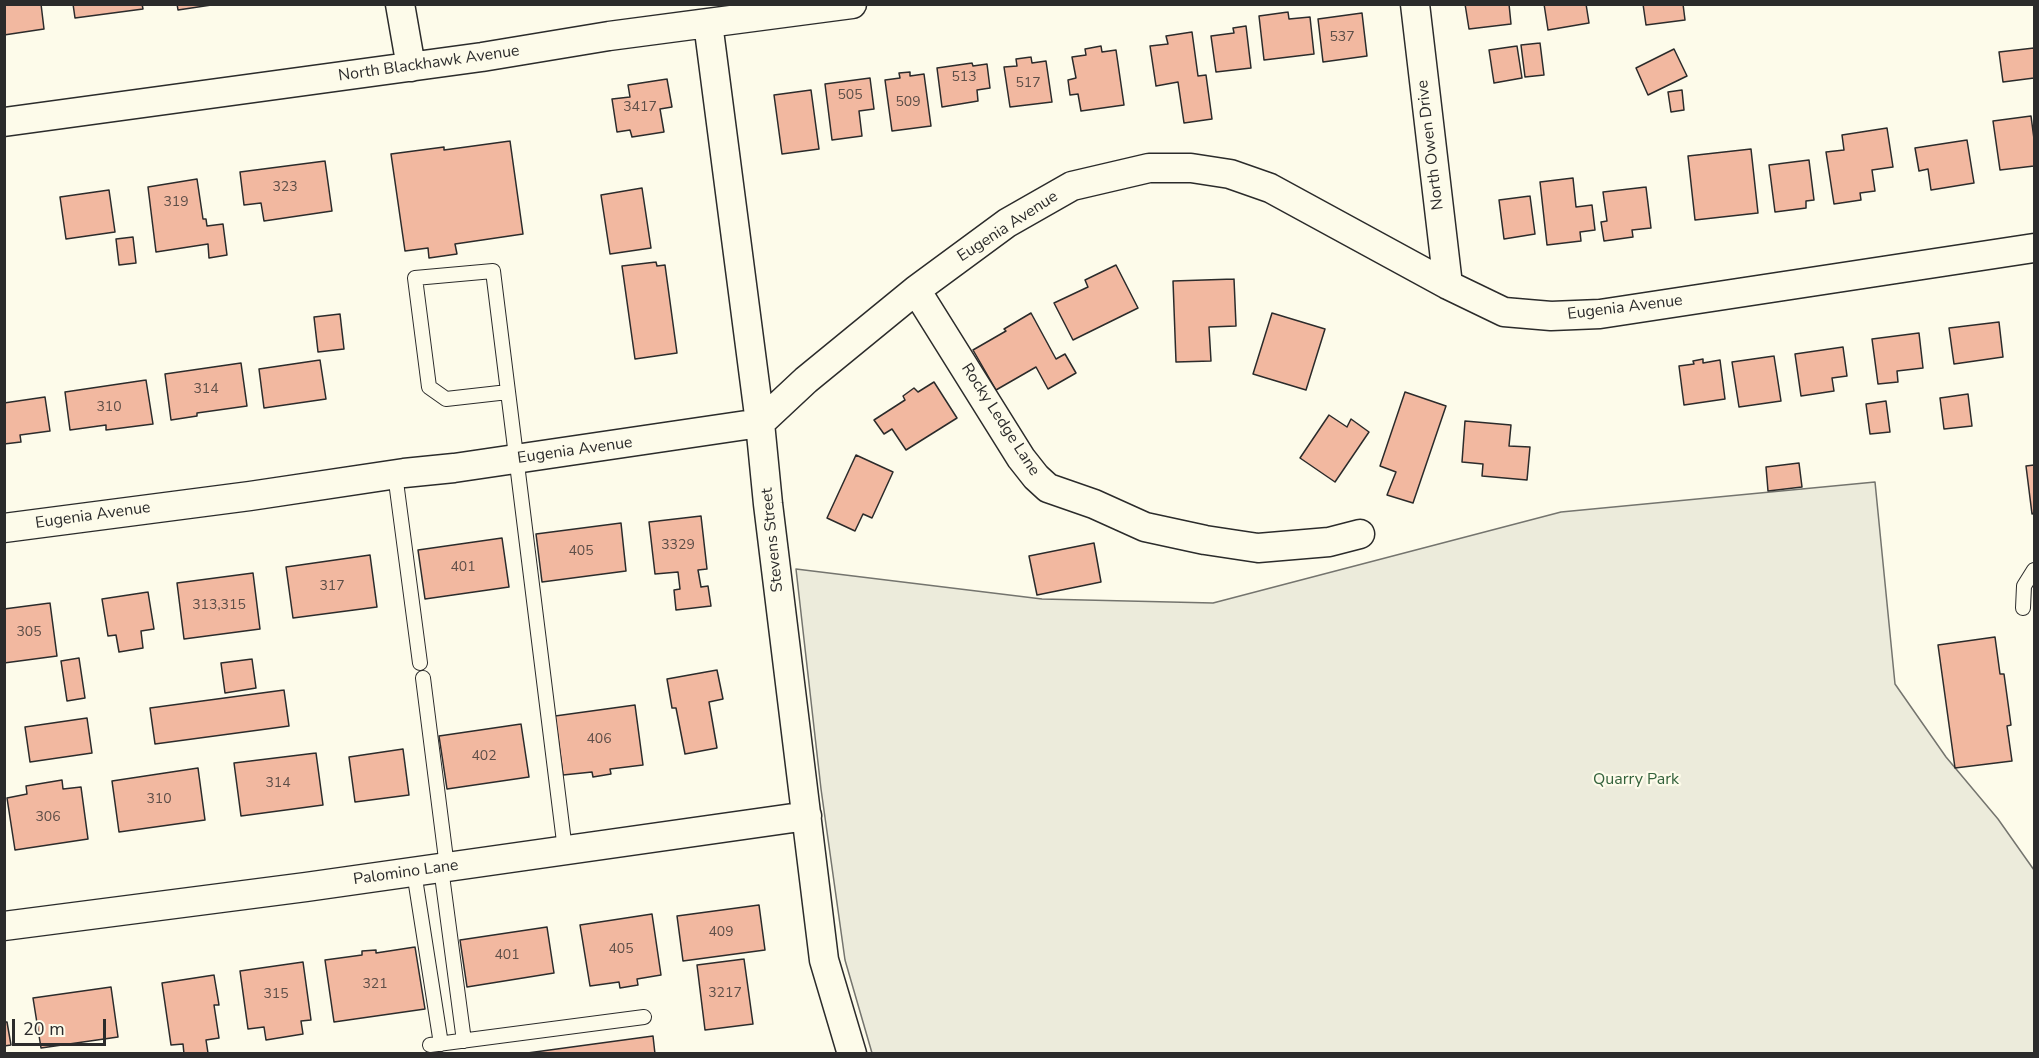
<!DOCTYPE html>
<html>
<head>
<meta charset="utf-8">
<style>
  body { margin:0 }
  #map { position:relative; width:2039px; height:1058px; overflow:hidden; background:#fdfbea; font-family:"Nunito Sans",sans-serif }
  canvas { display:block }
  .frame { position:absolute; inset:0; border:6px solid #2b2b2b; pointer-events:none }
  .scale { position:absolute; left:12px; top:1019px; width:94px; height:27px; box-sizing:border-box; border:3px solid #2b2b2b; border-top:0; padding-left:8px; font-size:18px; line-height:21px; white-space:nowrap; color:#2b2b2b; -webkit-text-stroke:4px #fdfbea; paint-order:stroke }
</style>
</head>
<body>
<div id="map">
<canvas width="2039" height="1058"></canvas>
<div class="frame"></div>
<div class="scale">20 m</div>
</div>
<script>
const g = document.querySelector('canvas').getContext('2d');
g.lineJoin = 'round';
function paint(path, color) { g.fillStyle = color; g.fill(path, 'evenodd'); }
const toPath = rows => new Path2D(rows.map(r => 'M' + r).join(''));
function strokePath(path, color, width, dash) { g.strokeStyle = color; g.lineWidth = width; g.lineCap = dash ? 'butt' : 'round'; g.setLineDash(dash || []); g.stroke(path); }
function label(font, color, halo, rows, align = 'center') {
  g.font = font + ' "Nunito Sans",sans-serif'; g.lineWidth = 4.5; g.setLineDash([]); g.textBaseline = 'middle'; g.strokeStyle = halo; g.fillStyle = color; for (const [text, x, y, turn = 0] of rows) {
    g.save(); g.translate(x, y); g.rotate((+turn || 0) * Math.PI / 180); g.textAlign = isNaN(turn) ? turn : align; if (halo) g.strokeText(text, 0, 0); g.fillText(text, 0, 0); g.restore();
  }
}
const green = toPath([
  [1875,482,1895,684,1946,757,1998,819,2034,870,2034,1053,872,1053,845,960,821,789,796,569,1042,599,1213,603,1561,512,1875,482]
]);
paint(green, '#ecebdb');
strokePath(green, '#74746e', 1.5);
const building = toPath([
  [4,4,41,4,44,29,4,35,4,4],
  [73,4,142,4,143,9,75,18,73,4],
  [177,4,218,4,178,10,177,4],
  [1465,4,1509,4,1511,24,1469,29,1465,4],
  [1544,4,1586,4,1589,23,1548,30,1544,4],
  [1643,4,1683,4,1685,20,1646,25,1643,4],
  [1288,12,1289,19,1310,17,1314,54,1264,60,1259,16,1288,12],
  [1362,13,1367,56,1323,62,1318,19,1362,13],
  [1246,26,1251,68,1216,72,1211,36,1234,33,1233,28,1246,26],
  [1192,32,1198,76,1206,75,1212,119,1184,123,1178,82,1156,86,1150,46,1168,44,1166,36,1192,32],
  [1540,43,1544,75,1525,77,1521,45,1540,43],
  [1101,46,1102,52,1116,50,1124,105,1081,111,1078,94,1070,95,1068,80,1076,78,1072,57,1086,55,1085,49,1101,46],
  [1517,46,1522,78,1494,83,1489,50,1517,46],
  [2034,48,2034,78,2003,82,1999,52,2034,48],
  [1674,49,1687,76,1648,95,1636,68,1674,49],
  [1031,57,1032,63,1046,61,1052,102,1010,107,1004,67,1017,66,1016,59,1031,57],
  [972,63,973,66,987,64,990,88,977,90,978,101,942,107,937,68,972,63],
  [910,72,910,76,924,74,931,126,892,131,885,80,900,78,899,73,910,72],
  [870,78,874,109,859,111,862,136,832,140,825,84,870,78],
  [667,79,672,107,660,109,664,132,632,137,630,130,617,132,612,99,630,97,628,85,667,79],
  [811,90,819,149,782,154,774,95,811,90],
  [1682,90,1684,110,1671,112,1668,92,1682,90],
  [2031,116,2034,139,2034,166,2000,170,1993,121,2031,116],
  [1887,128,1893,167,1872,170,1875,191,1860,193,1861,200,1834,204,1826,152,1844,150,1842,135,1887,128],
  [1967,140,1974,183,1931,190,1928,169,1919,171,1915,148,1967,140],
  [510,141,523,234,455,244,457,254,429,258,428,248,405,251,391,154,444,147,444,150,510,141],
  [1751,149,1758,213,1695,220,1688,156,1751,149],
  [1809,160,1814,200,1806,201,1806,208,1775,212,1769,165,1809,160],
  [325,161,332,211,264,221,261,203,244,205,240,172,325,161],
  [1573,178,1576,207,1592,205,1595,230,1580,232,1581,241,1547,245,1540,182,1573,178],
  [197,179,203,219,206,219,207,226,223,224,227,255,209,258,208,244,156,252,148,187,197,179],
  [1646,187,1651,228,1632,230,1633,237,1604,241,1601,222,1607,221,1603,192,1646,187],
  [642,188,651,248,610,254,601,195,642,188],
  [109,190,115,232,66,239,60,197,109,190],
  [1530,196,1535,234,1504,239,1499,200,1530,196],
  [133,237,136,263,119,265,116,239,133,237],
  [656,262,657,266,665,265,677,353,635,359,622,266,656,262],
  [1116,265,1138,308,1073,340,1054,303,1088,287,1085,280,1116,265],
  [1234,279,1236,326,1209,327,1211,361,1176,362,1173,281,1234,279],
  [1031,313,1056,359,1065,354,1076,373,1048,389,1036,367,996,390,973,350,1006,331,1004,329,1031,313],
  [1272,313,1325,329,1306,390,1253,374,1272,313],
  [340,314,344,349,318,352,314,317,340,314],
  [1999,322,2003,357,1954,364,1949,328,1999,322],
  [1919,333,1923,368,1897,371,1898,382,1878,384,1872,339,1919,333],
  [1843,347,1847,376,1832,378,1834,391,1801,396,1795,354,1843,347],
  [1774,356,1781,401,1739,407,1732,362,1774,356],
  [1703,359,1703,363,1720,360,1725,399,1684,405,1679,366,1694,364,1693,361,1703,359],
  [320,360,326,399,264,408,259,369,320,360],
  [241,363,247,406,197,413,197,416,171,420,165,374,241,363],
  [146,380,153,424,106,430,106,425,70,430,65,392,146,380],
  [934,382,957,418,906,450,892,429,884,434,874,420,905,400,903,396,914,388,918,392,934,382],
  [1405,392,1446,406,1413,503,1387,495,1396,472,1380,466,1405,392],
  [1968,394,1972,426,1944,429,1940,398,1968,394],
  [45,397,50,431,20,435,21,442,4,444,4,403,45,397],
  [1886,401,1890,432,1870,434,1866,404,1886,401],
  [1329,415,1347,427,1351,419,1369,432,1335,482,1300,458,1329,415],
  [1465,421,1511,425,1509,446,1530,447,1527,480,1482,476,1483,464,1462,462,1465,421],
  [856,455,893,472,872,518,863,514,855,531,827,518,856,455],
  [1799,463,1802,487,1768,491,1766,467,1799,463],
  [2034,465,2034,513,2032,514,2026,466,2034,465],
  [701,516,707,569,698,570,701,587,708,586,711,606,676,610,674,590,680,589,678,572,655,574,649,522,701,516],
  [621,523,626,571,542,582,536,534,621,523],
  [502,538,509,587,425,599,418,550,502,538],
  [1094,543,1101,582,1037,595,1029,556,1094,543],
  [370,555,377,607,293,618,286,567,370,555],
  [253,573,260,629,184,639,177,583,253,573],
  [148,592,154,629,141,631,143,648,119,652,116,635,108,636,102,599,148,592],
  [50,603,57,656,4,663,4,609,50,603],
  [1995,637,2000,674,2004,674,2011,725,2007,726,2012,761,1955,768,1938,645,1995,637],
  [79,658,85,698,67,701,61,661,79,658],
  [252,659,256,688,225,693,221,663,252,659],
  [717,670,723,699,709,702,717,748,685,754,676,708,672,708,667,679,717,670],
  [284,690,289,726,155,744,150,708,284,690],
  [635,705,643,765,610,769,611,774,593,777,592,772,563,775,555,716,635,705],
  [87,718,92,753,30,762,25,727,87,718],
  [521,724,529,777,447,789,439,736,521,724],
  [403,749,409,795,355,802,349,757,403,749],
  [316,753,323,805,241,816,234,763,316,753],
  [198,768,205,820,119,832,112,781,198,768],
  [62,780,63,789,81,787,88,839,15,850,7,798,27,794,26,786,62,780],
  [759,905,765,950,683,961,677,916,759,905],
  [652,914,661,975,637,979,638,985,620,988,619,982,590,986,580,925,652,914],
  [547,927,554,973,467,987,460,940,547,927],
  [415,947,425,1009,334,1022,325,960,362,955,362,951,376,950,376,953,415,947],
  [744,959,753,1024,705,1030,697,965,744,959],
  [303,962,311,1020,301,1021,303,1034,266,1040,264,1027,248,1029,240,971,303,962],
  [214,975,219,1005,214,1005,219,1038,206,1040,208,1053,184,1054,183,1044,171,1045,162,983,214,975],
  [111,987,118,1037,41,1048,33,998,111,987],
  [4,1022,7,1022,11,1045,4,1046,4,1022],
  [653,1036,655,1054,520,1054,653,1036]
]);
paint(building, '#f2b8a0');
strokePath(building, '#2b2b2b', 1.5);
const service = toPath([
  [508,392,446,399,429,387,415,278,493,271,565,850],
  [395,474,420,663],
  [2023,608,2024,586,2034,570],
  [423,678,447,867],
  [441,868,464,1041],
  [414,872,441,1044],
  [430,1045,644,1017]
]);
const minor = toPath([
  [400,4,411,67],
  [1415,4,1448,285],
  [708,23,760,423,768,504,824,960,852,1054],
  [4,122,482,57,609,36,852,4],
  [916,290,1021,458,1036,477,1048,488,1094,504,1145,527,1205,540,1258,548,1329,542,1360,534],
  [4,528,250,496,404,473,454,468,760,423,806,380,916,290,1007,223,1072,186,1149,168,1191,168,1230,174,1270,188,1448,285,1504,312,1551,316,1600,314,2034,248],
  [4,926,306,887,807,816]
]);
strokePath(service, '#2b2b2b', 16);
strokePath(minor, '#2b2b2b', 31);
strokePath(service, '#fdfbea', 14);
strokePath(minor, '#fdfbea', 28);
label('14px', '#5d4e48', null, [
  ["537",1342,38],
  ["513",964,78],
  ["517",1028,84],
  ["505",850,96],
  ["509",908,103],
  ["3417",640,108],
  ["323",285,188],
  ["319",176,203],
  ["314",206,390],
  ["310",109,408],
  ["3329",678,546],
  ["405",581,552],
  ["401",463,568],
  ["317",332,587],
  ["313,315",219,606],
  ["305",29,633],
  ["406",599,740],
  ["402",484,757],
  ["314",278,784],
  ["310",159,800],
  ["306",48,818],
  ["409",721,933],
  ["405",621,950],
  ["401",507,956],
  ["321",375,985],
  ["3217",725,994],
  ["315",276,995]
]);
label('16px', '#2b2b2b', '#fdfbea', [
  ["North Blackhawk Avenue",429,64,-8],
  ["North Owen Drive",1431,145,-97],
  ["Eugenia Avenue",1008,227,-33],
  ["Eugenia Avenue",1625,308,-7],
  ["Rocky Ledge Lane",1000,420,57],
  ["Eugenia Avenue",575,451,-8],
  ["Eugenia Avenue",93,516,-8],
  ["Stevens Street",773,540,-96],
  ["Palomino Lane",406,873,-8]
]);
label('16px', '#34623c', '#fdfbea', [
  ["Quarry Park",1636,780]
]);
</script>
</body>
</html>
